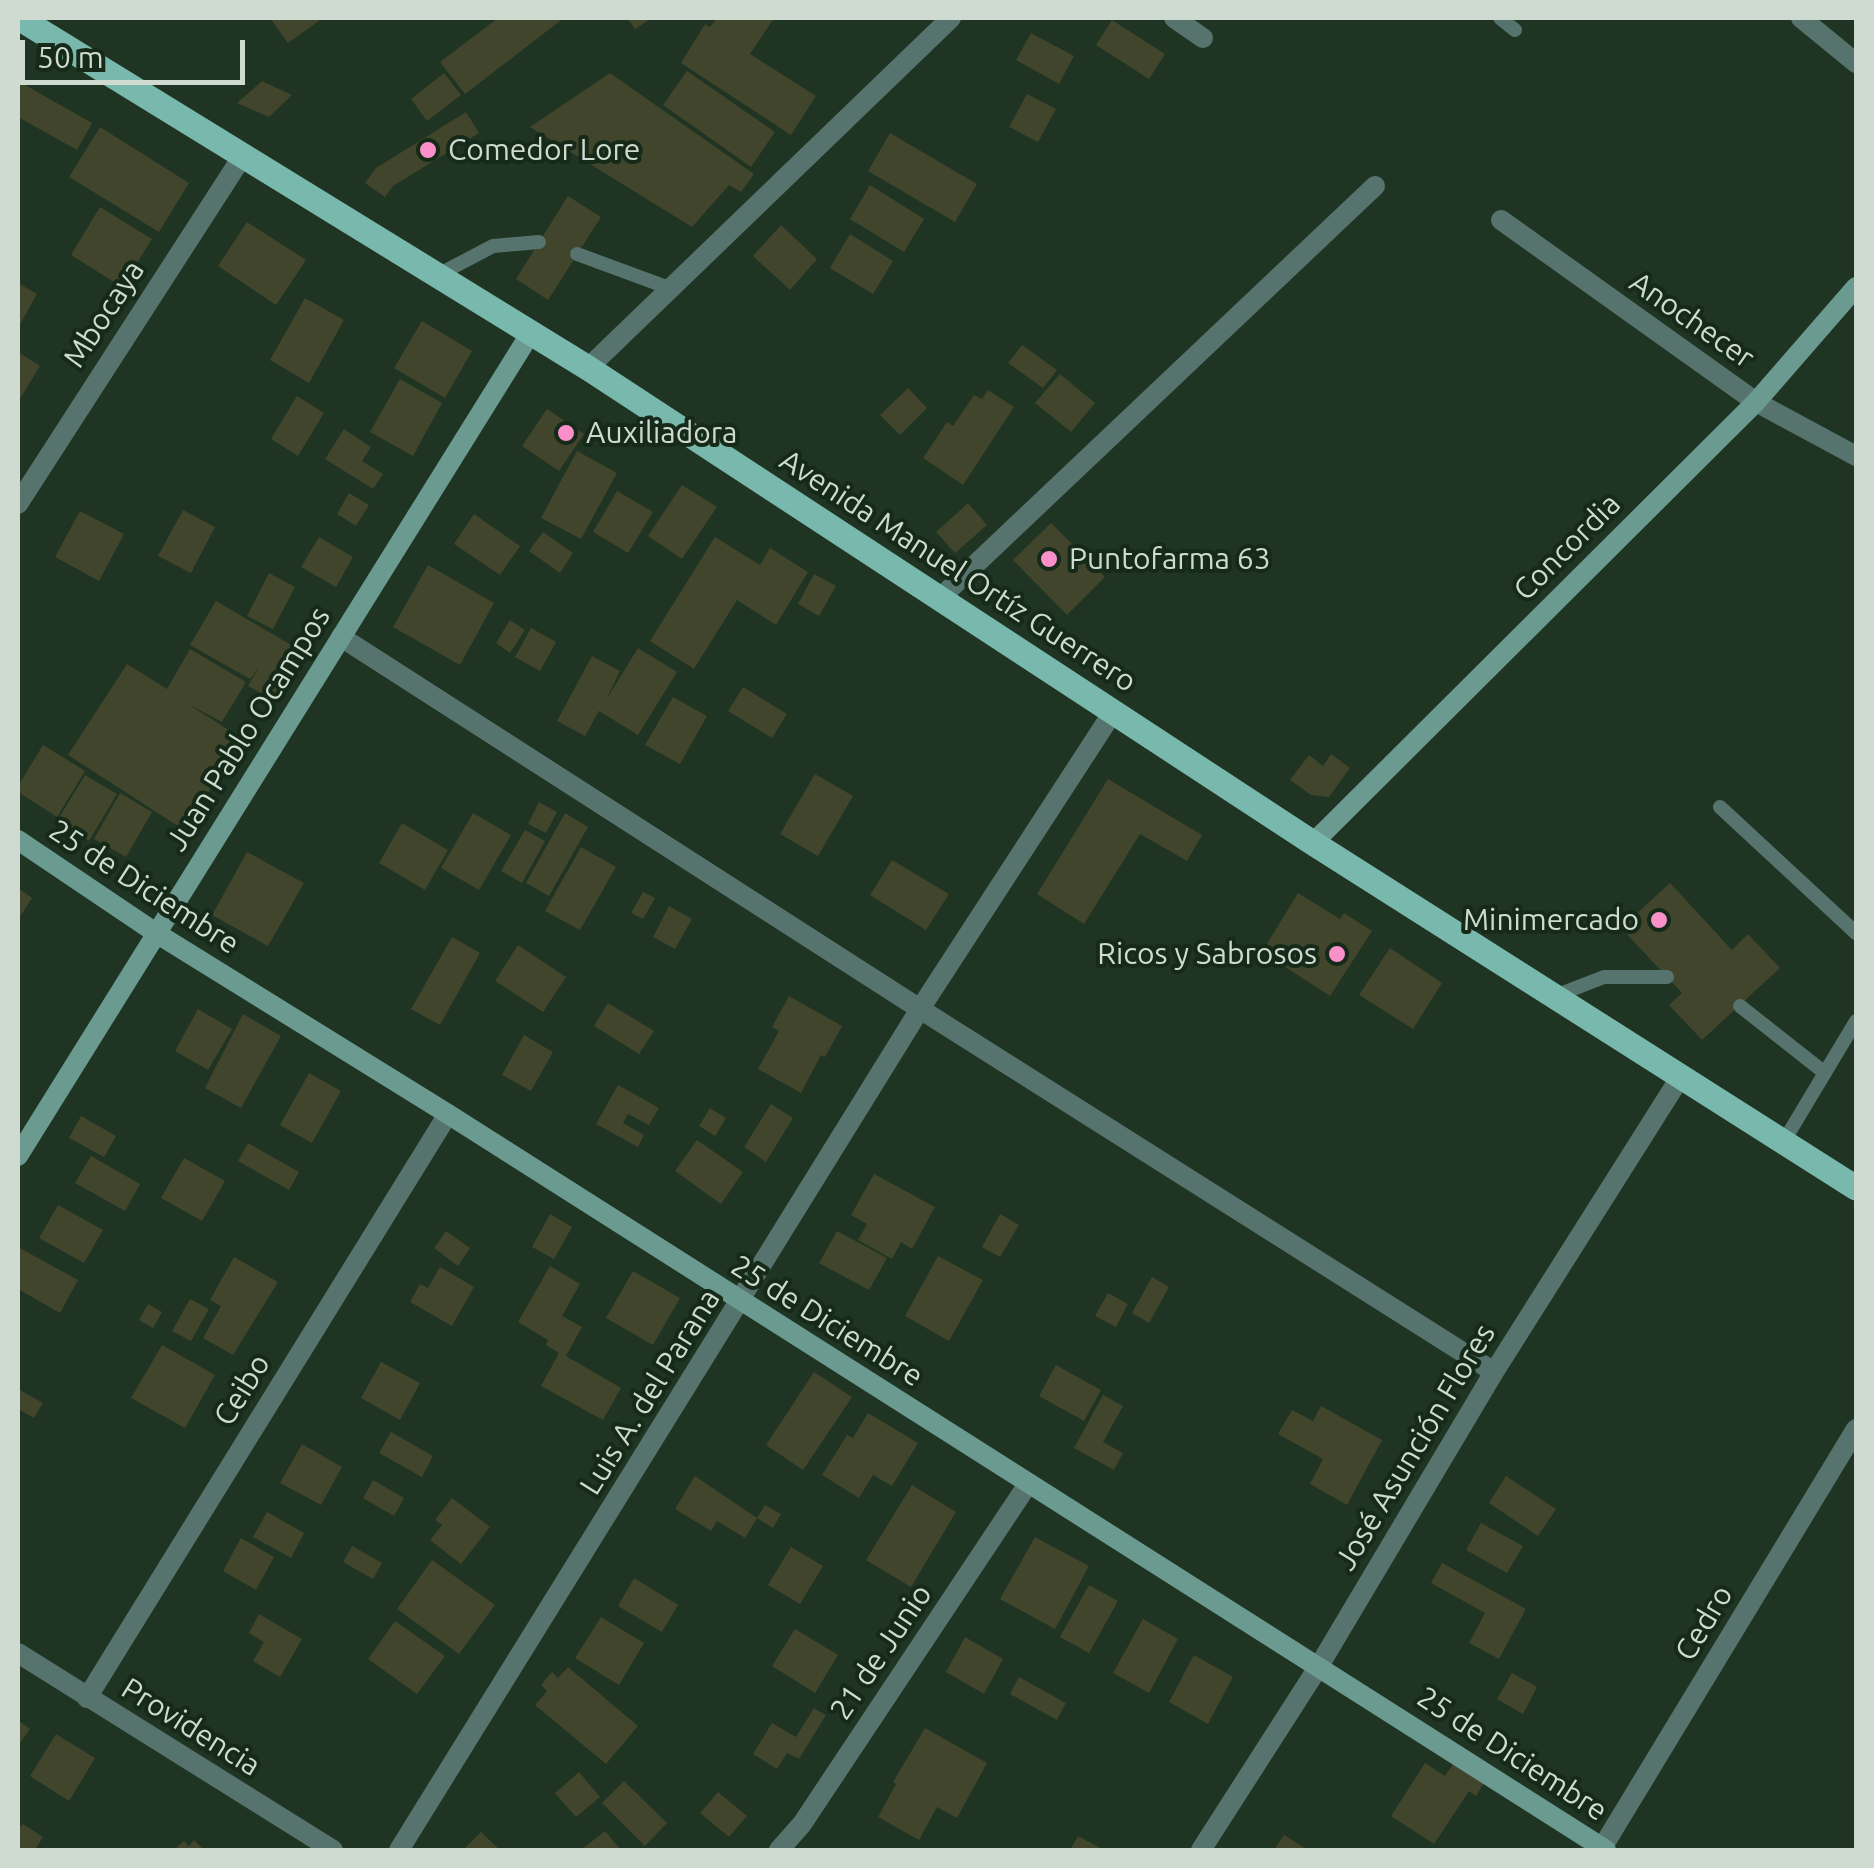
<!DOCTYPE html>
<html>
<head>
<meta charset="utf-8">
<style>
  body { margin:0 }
  #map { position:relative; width:1874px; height:1868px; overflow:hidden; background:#1f3422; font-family:Ubuntu,sans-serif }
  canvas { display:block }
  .frame { position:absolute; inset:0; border:20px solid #cfdbd0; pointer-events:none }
  .scale { position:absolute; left:20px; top:40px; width:225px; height:45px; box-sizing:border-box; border:5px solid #cfdbd0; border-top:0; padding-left:12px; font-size:30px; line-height:35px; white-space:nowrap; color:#cfdbd0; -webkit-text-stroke:8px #152a18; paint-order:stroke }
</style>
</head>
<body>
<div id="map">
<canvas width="1874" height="1868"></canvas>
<div class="frame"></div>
<div class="scale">50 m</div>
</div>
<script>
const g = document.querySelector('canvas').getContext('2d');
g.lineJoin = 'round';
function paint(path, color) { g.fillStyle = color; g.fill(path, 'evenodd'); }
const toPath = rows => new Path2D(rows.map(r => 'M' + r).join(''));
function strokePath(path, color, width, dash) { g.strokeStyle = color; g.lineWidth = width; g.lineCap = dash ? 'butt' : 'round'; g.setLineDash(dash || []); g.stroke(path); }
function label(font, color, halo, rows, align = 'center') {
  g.font = font + ' Ubuntu,sans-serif'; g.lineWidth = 8; g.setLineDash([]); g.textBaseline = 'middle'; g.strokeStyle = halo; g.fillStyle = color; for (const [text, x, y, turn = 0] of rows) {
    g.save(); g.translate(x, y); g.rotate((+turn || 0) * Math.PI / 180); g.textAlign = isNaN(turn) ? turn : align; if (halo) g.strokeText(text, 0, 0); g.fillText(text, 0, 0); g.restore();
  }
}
paint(toPath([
  [270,18,323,18,288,43],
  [498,18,564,18,465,94,440,62],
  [627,18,652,18,635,29],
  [717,18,774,18,750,54,816,96,791,135,681,63,705,24,710,27],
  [1112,20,1165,54,1149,79,1096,45],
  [1031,33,1074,56,1059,84,1016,60],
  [687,71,775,132,751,167,663,105],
  [444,73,461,95,427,121,411,99],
  [610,73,754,174,741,192,729,185,692,227,530,127],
  [18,81,92,123,77,150,18,117],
  [262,81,292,95,269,117,237,103],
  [1027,94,1056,109,1038,142,1009,127],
  [466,112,479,133,393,186,385,197,365,183,376,168],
  [100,127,189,183,159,232,69,177],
  [890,133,977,184,955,222,868,171],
  [870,185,924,219,904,252,850,219],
  [568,196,601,217,548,300,516,279],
  [100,207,152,239,122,287,71,255],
  [247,222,306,260,276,305,218,266],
  [781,225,817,259,790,290,753,256],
  [850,234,893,261,873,294,830,268],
  [18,283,37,294,18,328],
  [305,298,344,320,309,383,270,360],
  [422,321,472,351,445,398,394,368],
  [1022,345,1057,370,1043,388,1008,363],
  [18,352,40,366,18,402],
  [1060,374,1095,403,1071,432,1035,403],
  [400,379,442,403,413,456,370,432],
  [908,388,927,408,900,435,880,415],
  [988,390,1014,407,963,485,923,458,947,422,953,426,974,395,982,399],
  [297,396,324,413,298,456,271,439],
  [547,409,584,434,559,471,522,446],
  [344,429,371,447,362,461,383,474,373,489,325,459],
  [577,451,617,473,581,539,541,518],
  [682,485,717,507,682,559,648,536],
  [617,491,653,512,628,553,593,532],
  [349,493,369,505,356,526,337,514],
  [968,503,987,525,955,553,936,532],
  [183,510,215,527,191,573,158,556],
  [80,511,124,534,99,581,55,557],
  [474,514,520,546,500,575,454,544],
  [1051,523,1105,577,1067,615,1013,560],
  [543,532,573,553,560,573,529,551],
  [319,537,353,557,336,587,301,567],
  [715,537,760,565,770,548,808,572,776,625,737,600,694,669,650,641],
  [428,565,494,603,460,665,393,627],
  [269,573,295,587,273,629,247,616],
  [814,574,836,586,819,616,798,604],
  [216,601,303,652,276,701,248,686,259,667,250,679,190,645],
  [510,620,525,630,510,653,496,643],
  [531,628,556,642,540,671,515,657],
  [638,648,677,672,638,735,599,711,585,736,557,721,592,656,620,671,606,700],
  [190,649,246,682,222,722,188,704,243,739,184,830,68,755,127,664,167,689],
  [743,687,787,714,772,738,728,711],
  [673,697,707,716,680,764,645,745],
  [43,745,85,771,57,817,18,792,18,786],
  [1331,754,1350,768,1329,797,1311,795,1290,780,1309,755,1323,766],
  [815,774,853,796,818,856,780,834],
  [85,775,117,794,89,841,57,821],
  [1108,779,1202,835,1187,861,1140,834,1084,924,1037,894],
  [120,793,152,812,126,857,94,839],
  [539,802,557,812,546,833,528,824],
  [473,813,511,835,479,890,441,868],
  [565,813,588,827,549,896,526,883],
  [402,823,448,850,425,890,379,863],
  [525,830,545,841,522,883,501,871],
  [581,847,616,867,580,930,545,911],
  [247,852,304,883,268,946,212,915],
  [892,860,949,894,926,930,870,895],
  [1670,883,1732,950,1748,934,1780,968,1702,1040,1669,1005,1682,993,1621,928],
  [18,888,32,898,18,920],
  [643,892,655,898,643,919,631,913],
  [1298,893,1340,919,1344,913,1372,931,1330,996,1262,952],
  [669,906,692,919,675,949,653,937],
  [452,937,480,953,440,1025,411,1009],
  [518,945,566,977,543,1012,495,981],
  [1390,948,1442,983,1413,1029,1359,995],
  [789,996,842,1026,825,1057,821,1055,801,1093,758,1069,779,1031,772,1027],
  [608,1003,654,1031,639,1054,594,1026],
  [198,1009,232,1029,208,1070,175,1051],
  [243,1014,281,1036,241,1108,205,1088],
  [524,1035,553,1052,531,1091,502,1075],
  [309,1073,341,1091,312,1143,280,1125],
  [618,1085,659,1108,649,1125,628,1114,623,1123,644,1135,638,1147,596,1124],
  [771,1104,793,1118,766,1162,744,1147],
  [710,1108,726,1118,715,1136,699,1126],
  [81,1116,116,1136,104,1157,69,1138],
  [697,1140,743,1172,721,1204,675,1171],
  [248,1143,299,1172,289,1190,238,1161],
  [91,1156,140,1184,125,1211,75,1183],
  [184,1158,225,1181,202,1221,161,1198],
  [874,1174,935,1207,912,1249,901,1242,892,1259,858,1240,867,1224,851,1215],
  [58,1205,103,1230,84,1263,39,1238],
  [550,1214,572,1227,554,1259,532,1247],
  [1000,1214,1019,1225,1000,1257,982,1247],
  [446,1231,470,1248,458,1266,434,1248],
  [837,1231,887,1258,869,1290,819,1263],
  [18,1247,78,1280,60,1313,18,1289],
  [938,1256,983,1280,949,1341,905,1316],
  [234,1257,278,1282,233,1355,203,1338,221,1306,210,1300],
  [550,1266,580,1284,562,1316,582,1327,566,1356,621,1388,603,1420,541,1386,559,1353,546,1345,548,1340,518,1322],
  [440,1267,474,1287,452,1326,410,1302,420,1284,428,1288],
  [633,1271,680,1298,653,1345,606,1318],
  [1152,1277,1169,1287,1149,1323,1132,1313],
  [1108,1293,1128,1304,1116,1327,1095,1316],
  [190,1299,209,1309,191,1341,172,1331],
  [148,1304,162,1312,153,1328,139,1320],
  [162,1345,215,1375,185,1428,131,1398],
  [381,1362,420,1383,400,1420,361,1398],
  [1056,1365,1101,1390,1084,1421,1039,1396],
  [814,1372,852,1397,803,1470,766,1445],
  [18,1389,43,1403,34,1418,18,1409],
  [1103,1395,1123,1406,1103,1442,1123,1453,1114,1470,1074,1448],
  [1321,1406,1382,1440,1347,1505,1310,1484,1323,1459,1278,1434,1292,1410,1313,1421],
  [868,1413,918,1443,892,1486,873,1475,859,1498,822,1475,847,1435,853,1438],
  [391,1432,433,1456,422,1477,379,1453],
  [302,1444,342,1467,321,1505,280,1483],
  [695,1476,757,1518,745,1538,717,1521,711,1531,675,1509],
  [1506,1476,1556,1509,1538,1536,1489,1503],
  [373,1480,404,1498,394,1516,363,1498],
  [912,1485,956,1512,911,1587,866,1560],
  [452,1498,490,1527,461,1564,430,1540,442,1525,435,1520],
  [765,1505,781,1514,773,1528,757,1518],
  [267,1512,304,1533,291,1558,253,1537],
  [1481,1523,1523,1546,1507,1573,1466,1550],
  [1035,1537,1089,1566,1055,1629,1000,1599],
  [241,1538,274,1557,256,1590,223,1571],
  [352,1546,382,1563,373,1579,343,1562],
  [791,1547,823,1566,800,1604,768,1585],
  [432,1560,495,1605,459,1654,397,1609],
  [1442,1563,1526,1609,1499,1659,1469,1643,1485,1613,1431,1583],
  [634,1578,678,1605,662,1632,618,1606],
  [1089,1585,1118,1601,1089,1653,1060,1637],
  [259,1614,302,1639,280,1677,253,1661,264,1642,249,1633],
  [601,1617,644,1643,619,1685,575,1658],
  [1143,1619,1178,1639,1149,1693,1113,1673],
  [395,1621,445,1656,417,1694,368,1659],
  [795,1629,838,1655,815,1693,772,1666],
  [965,1637,1003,1659,984,1694,946,1672],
  [1194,1655,1233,1677,1208,1724,1169,1702],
  [568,1667,638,1726,606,1764,535,1705,547,1691,541,1685,552,1672,558,1678],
  [1512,1673,1537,1687,1523,1714,1497,1699],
  [1019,1677,1066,1703,1057,1720,1010,1694],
  [814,1708,826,1715,799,1759,787,1753,777,1769,753,1754,772,1723,796,1737],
  [18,1720,30,1729,18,1746],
  [925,1728,987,1763,957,1818,937,1807,919,1840,878,1817,896,1784,893,1782],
  [56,1734,95,1758,69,1801,30,1776],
  [1455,1761,1485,1781,1476,1796,1469,1791,1434,1844,1391,1816,1425,1763,1445,1776],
  [579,1772,600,1797,576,1817,555,1793],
  [624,1781,667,1823,645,1846,602,1803],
  [718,1792,747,1816,729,1837,700,1813],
  [23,1824,43,1837,35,1850,18,1850,18,1829],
  [605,1831,621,1850,581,1850],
  [481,1832,500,1850,463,1850],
  [1284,1835,1308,1850,1274,1850],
  [1078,1836,1104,1850,1070,1850],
  [194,1840,204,1850,174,1850,184,1841,189,1846]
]), '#41452b');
strokePath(toPath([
  [1500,18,1515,30],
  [577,254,672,289],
  [436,276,493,246,539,242],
  [1720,807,1856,933],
  [1555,996,1604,977,1667,977],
  [1740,1006,1825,1073],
  [1784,1141,1856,1021]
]), '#56736d', 14);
strokePath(toPath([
  [1174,18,1203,38],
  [1801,18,1856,63],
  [1501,220,1756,402,1856,456],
  [588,368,951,18],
  [18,504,242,157],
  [941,597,1375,186],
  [341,637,920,1009,1494,1372],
  [18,1653,333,1850],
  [87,1698,448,1114],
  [1602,1848,1856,1429],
  [399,1850,920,1009,1113,712],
  [779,1850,802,1824,1028,1484],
  [1201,1850,1319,1666,1494,1372,1681,1076]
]), '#56736d', 20);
strokePath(toPath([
  [18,840,156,933,448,1114,1606,1850],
  [1313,843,1756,402,1856,287],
  [18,1156,530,334]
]), '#6a9a90', 20);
strokePath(toPath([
  [19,18,588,368,1313,843,1856,1188]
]), '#79b8ac', 25);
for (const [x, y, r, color] of [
  [428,150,10,"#f990ca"],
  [566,433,10,"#f990ca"],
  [1049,559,10,"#f990ca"],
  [1659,920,10,"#f990ca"],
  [1337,954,10,"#f990ca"]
]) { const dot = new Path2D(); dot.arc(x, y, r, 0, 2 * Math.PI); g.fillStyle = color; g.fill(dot); strokePath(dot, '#152a18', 4); }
label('30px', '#cfdbd0', '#152a18', [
  ["Comedor Lore",448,150],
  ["Auxiliadora",586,433],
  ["Puntofarma 63",1069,559],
  ["Minimercado",1639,920,"right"],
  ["Ricos y Sabrosos",1317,954,"right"]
], 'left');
label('30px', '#cfdbd0', '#152a18', [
  ["Mbocaya",104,314,-57],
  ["Anochecer",1692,320,35],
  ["Concordia",1567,547,-45],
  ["Avenida Manuel Ortíz Guerrero",958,571,33],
  ["Juan Pablo Ocampos",248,729,-58],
  ["25 de Diciembre",144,887,33],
  ["25 de Diciembre",827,1321,32],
  ["Ceibo",242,1390,-58],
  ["Luis A. del Parana",650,1392,-58],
  ["José Asunción Flores",1415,1447,-59],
  ["Cedro",1704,1623,-59],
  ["21 de Junio",881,1652,-56],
  ["Providencia",191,1727,32],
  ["25 de Diciembre",1512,1754,33]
]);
</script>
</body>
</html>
